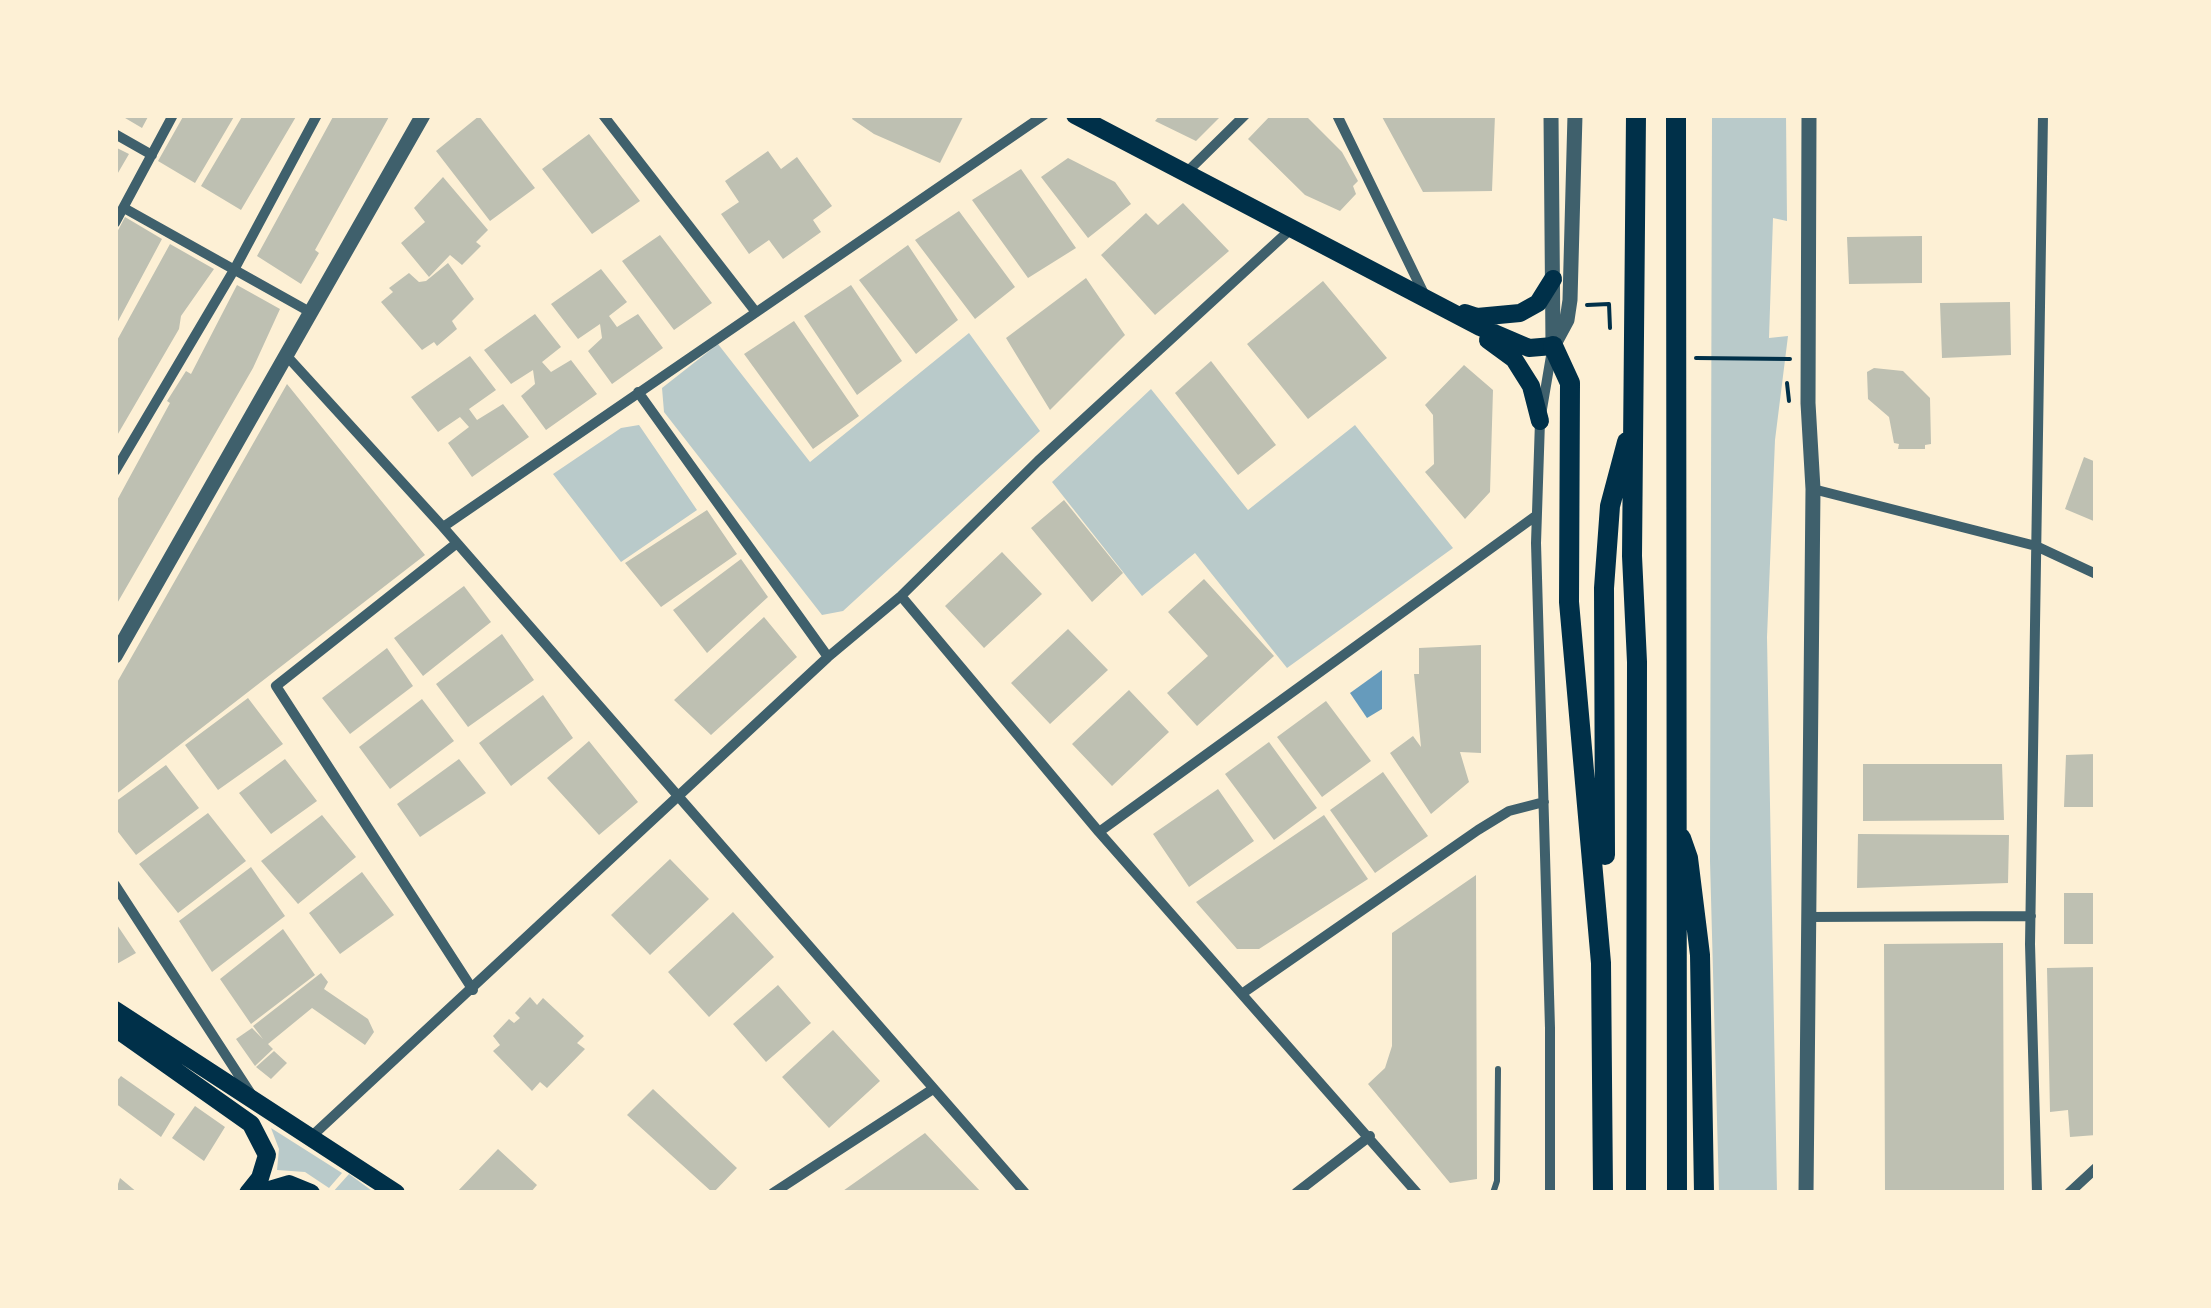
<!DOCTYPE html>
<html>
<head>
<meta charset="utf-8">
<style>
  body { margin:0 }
  #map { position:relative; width:2211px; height:1308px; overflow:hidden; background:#fdf0d5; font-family:Jost,sans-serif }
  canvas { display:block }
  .frame { position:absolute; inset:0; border:118px solid #fdf0d5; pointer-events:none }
</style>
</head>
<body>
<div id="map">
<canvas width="2211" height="1308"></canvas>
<div class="frame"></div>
</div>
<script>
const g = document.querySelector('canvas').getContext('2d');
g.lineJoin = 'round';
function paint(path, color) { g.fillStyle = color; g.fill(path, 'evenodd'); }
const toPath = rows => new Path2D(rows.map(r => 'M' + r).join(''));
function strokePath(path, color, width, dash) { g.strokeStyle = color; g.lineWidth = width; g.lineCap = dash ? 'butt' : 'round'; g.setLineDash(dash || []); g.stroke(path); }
paint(toPath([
  [1712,115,1786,115,1787,221,1773,218,1769,338,1788,336,1775,440,1767,637,1777,1193,1719,1193,1710,861],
  [969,333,1040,431,843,611,822,615,664,412,662,388,718,344,810,462],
  [1151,389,1248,510,1355,425,1453,548,1287,668,1195,553,1142,596,1052,482],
  [639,425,697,510,621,562,553,474,621,428],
  [271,1128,342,1173,329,1188,305,1172,277,1170,279,1149],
  [349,1174,375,1193,332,1193]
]), '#b9caca');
paint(toPath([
  [1382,670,1382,709,1367,718,1350,693]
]), '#669bbc');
paint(toPath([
  [120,115,149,115,142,128],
  [184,115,235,115,195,183,158,161],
  [243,115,297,115,241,210,201,186],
  [334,115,390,115,315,250,319,253,301,284,257,256],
  [854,115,964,115,940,163,874,134,852,119],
  [1160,115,1222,115,1196,141,1155,121],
  [1271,115,1305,115,1342,152,1358,181,1353,186,1356,194,1340,211,1305,195,1248,139],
  [1381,115,1495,115,1492,191,1423,192],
  [479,116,535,188,490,221,436,151],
  [589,134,640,201,592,234,542,169],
  [115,147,129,154,115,178],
  [768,151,781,169,797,157,832,206,813,220,821,232,783,259,769,240,749,254,721,214,739,202,725,181],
  [1068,158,1115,182,1131,204,1088,238,1041,177],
  [1021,169,1076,248,1028,278,972,200],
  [443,177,488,230,476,242,481,246,462,265,450,255,429,277,401,243,425,222,414,208],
  [1183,203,1229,251,1155,315,1101,255,1146,213,1158,225],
  [959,211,1015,287,975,319,915,240],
  [125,217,162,239,115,327,115,236],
  [660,235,712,303,674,330,622,261],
  [1922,236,1922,283,1849,284,1847,237],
  [170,244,214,269,181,316,179,329,115,439,115,344],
  [908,245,958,320,916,354,859,280],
  [448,263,474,299,452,321,457,329,437,346,434,342,422,350,381,302,393,292,389,288,409,273,419,282,426,281],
  [601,269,627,302,609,316,617,327,638,314,663,348,612,384,588,351,602,338,600,324,578,339,551,304],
  [1086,278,1125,335,1050,410,1006,338],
  [1323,281,1387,358,1308,419,1247,344],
  [237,285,280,309,253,368,115,607,115,504,170,403,167,401,186,371,191,374],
  [851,285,902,361,857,395,804,316],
  [2010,302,2011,355,1942,358,1940,303],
  [535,314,561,347,542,362,551,372,571,360,597,394,546,430,521,396,535,384,533,370,511,384,484,350],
  [794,321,859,416,813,449,744,354],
  [470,356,496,390,469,409,477,420,503,404,529,437,472,477,448,443,469,427,460,417,438,432,411,397],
  [1211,361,1276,445,1238,475,1175,393],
  [1464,365,1493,390,1490,492,1465,519,1425,472,1434,464,1433,415,1425,405],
  [1874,368,1903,371,1930,398,1931,444,1925,445,1925,449,1898,449,1899,444,1894,443,1889,417,1868,399,1867,372],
  [287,384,425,555,115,795,115,686],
  [2084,457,2096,462,2096,522,2065,509],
  [1064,500,1123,573,1092,602,1031,528],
  [707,510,737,554,661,607,625,563],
  [1002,552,1042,594,984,648,945,606],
  [741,559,768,597,707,653,673,610],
  [1204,579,1274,656,1197,726,1167,693,1208,656,1168,612],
  [464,586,491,622,423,676,394,638],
  [764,617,797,657,711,735,674,700],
  [1068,629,1108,670,1050,724,1011,683],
  [502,634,534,680,468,727,436,684],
  [1481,645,1481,753,1460,752,1469,782,1431,814,1390,753,1413,736,1421,747,1414,674,1419,674,1419,648],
  [387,648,413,686,350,734,322,698],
  [1129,690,1169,732,1112,786,1072,744],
  [543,695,573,738,511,786,479,743],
  [248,698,283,744,218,790,185,745],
  [422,699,454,741,390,789,359,747],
  [1326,701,1371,761,1322,797,1277,737],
  [589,741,638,802,599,835,547,778],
  [1269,742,1317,808,1274,840,1225,774],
  [2096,754,2096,807,2064,807,2066,755],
  [285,759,317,801,271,834,239,793],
  [459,759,486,793,420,837,397,804],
  [1863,764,2002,764,2004,820,1863,821],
  [166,765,199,808,136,855,115,828,115,802],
  [1383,772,1428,836,1375,873,1330,810],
  [1218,789,1254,841,1189,887,1153,834],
  [208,813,246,861,178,913,139,864],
  [322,815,356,857,298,904,261,861],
  [1324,815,1368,879,1259,949,1237,949,1196,902],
  [1858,834,2009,835,2008,883,1857,888],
  [670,859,709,899,650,955,611,915],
  [251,867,285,916,212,972,179,921],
  [362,872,394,915,340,954,309,913],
  [1476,875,1477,1179,1450,1183,1368,1084,1385,1068,1392,1046,1392,933],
  [2064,893,2096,893,2096,944,2064,944],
  [733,912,774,957,709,1017,668,972],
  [115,922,136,953,115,965],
  [283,929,315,975,251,1024,220,979],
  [2003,943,2004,1193,1885,1193,1884,944],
  [2096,967,2096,1135,2070,1137,2068,1110,2050,1112,2047,968],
  [321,973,328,982,324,989,368,1019,374,1032,365,1045,312,1008,268,1044,273,1049,255,1066,236,1039,252,1028,263,1039,253,1026],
  [778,985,811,1023,766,1062,733,1024],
  [530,997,537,1005,543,998,584,1036,577,1043,585,1049,547,1088,540,1082,532,1091,493,1051,500,1045,493,1036,509,1019,514,1023,520,1018,515,1013],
  [833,1030,880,1081,829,1128,782,1077],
  [274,1051,287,1063,271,1079,256,1067],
  [121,1076,175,1114,161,1137,115,1103,115,1083],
  [653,1089,737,1168,713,1193,627,1115],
  [195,1106,225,1127,204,1161,172,1138],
  [925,1133,982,1193,840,1193],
  [498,1149,537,1185,530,1193,456,1193],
  [120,1178,138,1193,115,1193]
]), '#bec0b2');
strokePath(toPath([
  [1587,305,1609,304,1610,328],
  [1696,358,1790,359],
  [1787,383,1789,401]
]), '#003049', 4);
strokePath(toPath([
  [1493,1193,1497,1181,1498,1069]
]), '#3f606c', 6);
strokePath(toPath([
  [603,115,755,311],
  [1337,115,1425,296],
  [115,134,152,155],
  [1187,172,1245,115],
  [124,208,310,312],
  [115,223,173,115],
  [285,354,443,527,1044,115],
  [638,392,828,657],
  [115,471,234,270,317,115],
  [1813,489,2036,546,2096,574],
  [443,527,1025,1193],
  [457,543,276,686,473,990],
  [901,596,1099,832,1417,1193],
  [1099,832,1537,515],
  [115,885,251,1094],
  [1808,917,2031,916],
  [1243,993,1478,830,1509,811,1544,802],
  [312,1136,828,657,901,596,1038,461,1291,229],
  [773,1193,933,1089],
  [1296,1193,1370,1136],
  [1550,1193,1550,1028,1536,543,1540,421,1552,350],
  [2037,1193,2030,944,2043,115],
  [2069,1193,2096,1168]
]), '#3f606c', 10);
strokePath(toPath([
  [1551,115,1553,346],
  [1553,346,1567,320,1570,300,1575,115],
  [115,656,423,115],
  [1806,1193,1813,489,1808,403,1809,115]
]), '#3f606c', 15);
strokePath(toPath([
  [1075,115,1480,327,1529,348,1553,346],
  [1465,313,1477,317,1520,313,1538,303,1553,279],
  [1488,340,1514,359,1531,386,1540,421],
  [115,1010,396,1193],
  [115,1028,251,1124,267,1155,260,1178,248,1193],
  [259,1193,289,1184,311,1193]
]), '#003049', 18);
strokePath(toPath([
  [1676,115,1677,1193],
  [1553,346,1570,383,1569,602,1601,963,1603,1193],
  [1681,838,1688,858,1700,955,1704,1193],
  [1605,855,1604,588,1610,506,1627,442],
  [1636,1193,1637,662,1632,556,1636,115]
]), '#003049', 20);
</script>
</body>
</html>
